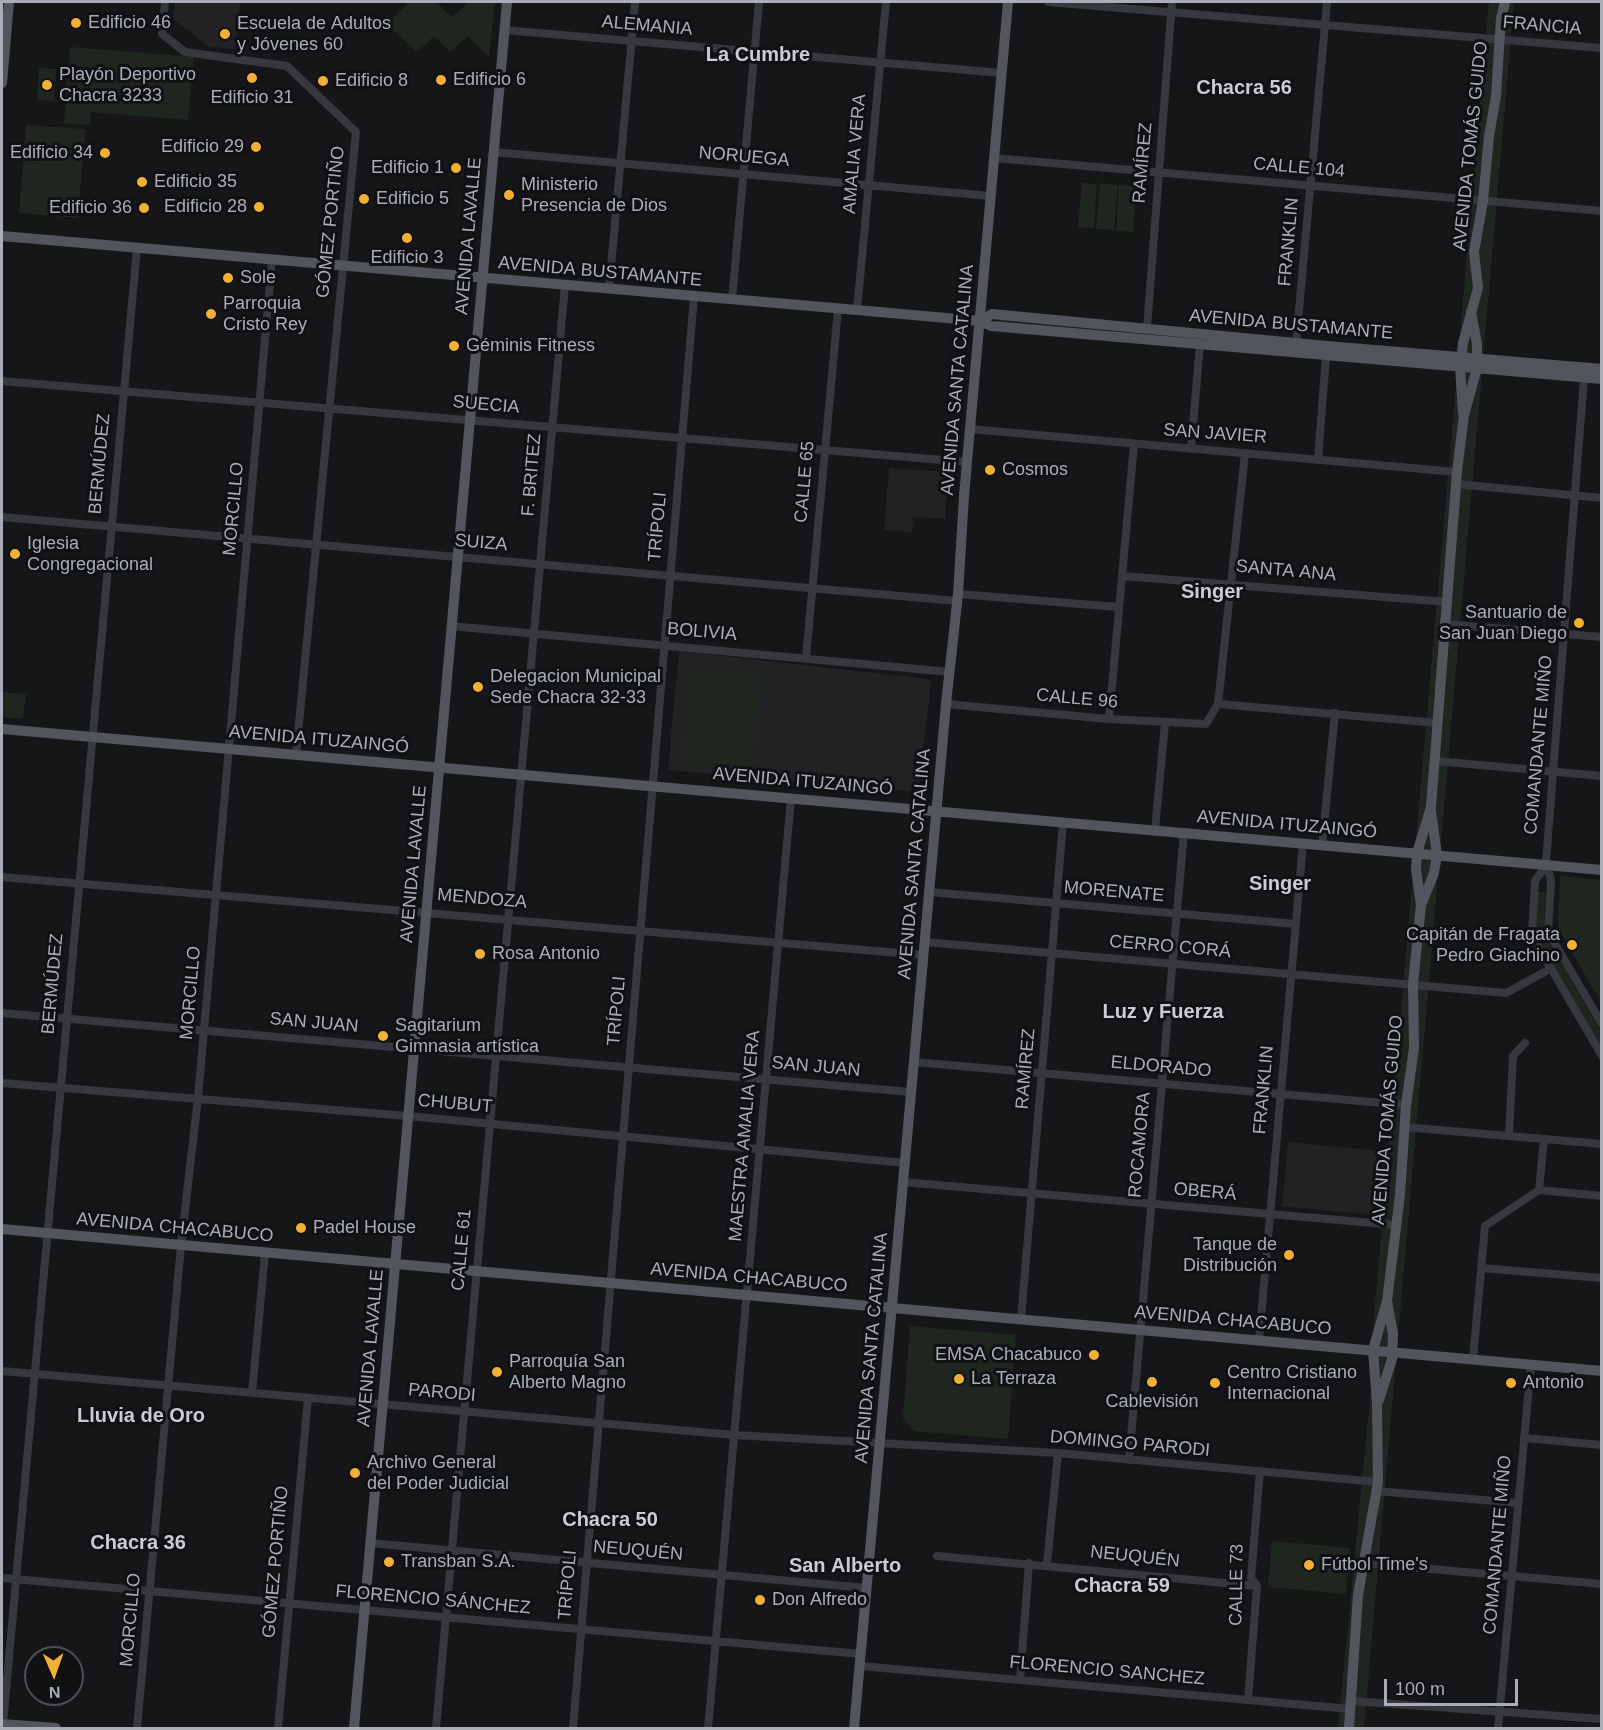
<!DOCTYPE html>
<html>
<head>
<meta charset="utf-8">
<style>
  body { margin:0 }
  #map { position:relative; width:1603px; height:1730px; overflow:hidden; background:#161618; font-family:Helvetica,sans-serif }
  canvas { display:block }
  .frame { position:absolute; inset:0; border:3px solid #a8adb8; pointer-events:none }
  .north { position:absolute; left:24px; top:1646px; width:60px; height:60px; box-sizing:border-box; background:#111113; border:2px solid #4d4f55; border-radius:50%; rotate:178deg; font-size:16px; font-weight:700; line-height:24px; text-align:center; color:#a8adb8 }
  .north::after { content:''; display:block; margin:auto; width:21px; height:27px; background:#f2b134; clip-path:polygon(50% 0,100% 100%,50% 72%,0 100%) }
  .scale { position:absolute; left:1384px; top:1679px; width:134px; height:27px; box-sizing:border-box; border:3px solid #a8adb8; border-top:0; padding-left:8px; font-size:18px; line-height:21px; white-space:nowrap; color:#a8adb8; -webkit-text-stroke:4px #111113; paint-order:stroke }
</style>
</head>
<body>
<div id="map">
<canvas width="1603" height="1730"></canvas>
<div class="frame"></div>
<div class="north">N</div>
<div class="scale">100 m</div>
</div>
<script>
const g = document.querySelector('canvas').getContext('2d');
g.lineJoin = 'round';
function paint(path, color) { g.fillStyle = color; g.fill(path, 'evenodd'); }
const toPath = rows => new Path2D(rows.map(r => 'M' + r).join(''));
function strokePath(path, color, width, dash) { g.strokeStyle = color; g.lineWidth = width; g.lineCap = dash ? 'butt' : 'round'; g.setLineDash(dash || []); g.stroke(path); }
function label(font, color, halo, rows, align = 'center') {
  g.font = font + ' Helvetica,sans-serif'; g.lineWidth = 6; g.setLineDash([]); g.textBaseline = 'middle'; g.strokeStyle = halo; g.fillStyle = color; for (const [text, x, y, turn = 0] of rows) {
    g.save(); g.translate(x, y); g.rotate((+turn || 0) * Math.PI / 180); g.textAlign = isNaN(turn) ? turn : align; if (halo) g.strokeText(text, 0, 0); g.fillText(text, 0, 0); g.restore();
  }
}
paint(toPath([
  [175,2,240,2,236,49,209,47,173,19],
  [889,468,948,472,945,519,913,517,912,532,884,530],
  [679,651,927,679,931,682,918,792,668,770],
  [1288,1142,1381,1151,1375,1215,1282,1206]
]), '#222225');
paint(toPath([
  [409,2,436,2,452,17,469,2,495,2,489,58,468,36,450,52,434,36,417,52,387,24],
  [1489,2,1514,2,1364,1728,1338,1728,1371,1390,1371,1350,1458,363,998,322,997,317,1458,358],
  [70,47,194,57,188,120,91,112,90,125,64,123],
  [39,68,56,69,54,101,37,100],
  [26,125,85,129,78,218,19,213],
  [1082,183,1097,184,1094,228,1078,227],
  [1100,183,1118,185,1114,230,1096,229],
  [1119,184,1136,186,1133,232,1116,231],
  [691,668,763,675,753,767,682,760],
  [2,692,26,694,23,719,2,717],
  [1560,876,1601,880,1601,1002,1558,929],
  [1538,891,1545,892,1544,934,1601,1031,1601,1049,1536,936],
  [910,1326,1016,1335,1008,1439,914,1431,903,1419],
  [1272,1541,1350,1548,1346,1594,1268,1587]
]), '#1e261f');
strokePath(toPath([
  [165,2,162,34,185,52,287,66,356,132,296,754],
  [1048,2,1602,48],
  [504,30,1002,73],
  [493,152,991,196],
  [994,158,1602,211],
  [609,289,635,2],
  [732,300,759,2],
  [857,310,886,2],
  [1147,328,1172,2],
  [1296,343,1327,2],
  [1584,378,1546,862,1551,881,1548,932,1602,1024],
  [2,381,967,462],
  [970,429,1457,472],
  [1191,449,1200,344],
  [1318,459,1326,356],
  [1456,484,1602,498],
  [2,517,957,601],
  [1122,576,1447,602],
  [958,594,1118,607],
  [1444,624,1602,637],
  [451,626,950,672],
  [806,658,838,309],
  [946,704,1109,719,1206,724,1218,704,1245,453],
  [1218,704,1437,723],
  [1109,719,1134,444],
  [1436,761,1602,776],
  [1155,830,1165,723],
  [1322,845,1335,713],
  [1546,865,1535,881,1532,936,1602,1056],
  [2,877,923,955],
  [929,892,1296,924],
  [925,942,1506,993,1550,969],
  [2,1013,911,1092],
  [914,1062,1406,1105],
  [2,1083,408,1116,905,1163],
  [1404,1127,1602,1144],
  [1509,1136,1513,1056,1525,1043],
  [903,1182,1396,1225],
  [1539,1190,1602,1196],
  [1481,1268,1602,1278],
  [1021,1319,1063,822],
  [1259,1340,1303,843],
  [1473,1359,1485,1226,1539,1190,1544,1139],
  [2,1371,735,1435,1058,1453,1378,1482],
  [252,1393,265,1253],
  [1524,1438,1602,1445],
  [1129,1460,1184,832],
  [1377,1491,1518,1503],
  [370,1543,867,1588],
  [937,1556,1257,1586],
  [1362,1563,1602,1584],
  [1047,1564,1058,1453],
  [2,1578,861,1654],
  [860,1666,1351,1709],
  [1020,1680,1029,1563],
  [1248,1699,1257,1586,1251,1578,1260,1471],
  [1352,1701,1602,1719],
  [3,1724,137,248],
  [137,1728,181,1245,198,1098,272,260],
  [278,1728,308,1398],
  [436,1728,565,285],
  [573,1728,694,297],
  [708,1728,791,798],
  [1498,1728,1531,1364]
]), '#37383d', 8);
strokePath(toPath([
  [2,83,9,2],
  [2,236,857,310,980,321,991,326,1602,379],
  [980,321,992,314,1327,346,1602,369],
  [1463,413,1460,367,1463,343,1478,288,1474,252,1483,201,1489,136,1496,96,1501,18,1505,2],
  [2,729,1602,870],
  [1422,903,1434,873,1437,855,1431,811],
  [2,1229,1602,1371],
  [1379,1400,1392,1359,1393,1334,1387,1301],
  [2,1724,56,1728],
  [354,1728,507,2],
  [854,1728,946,704,958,594,964,496,1008,2],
  [1349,1728,1358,1595,1378,1482,1377,1403,1373,1350,1387,1301,1400,1195,1406,1105,1414,1048,1413,984,1421,905,1416,870,1417,853,1431,807,1457,472,1464,415,1477,368,1477,344,1471,312]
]), '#53555c', 10);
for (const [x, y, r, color] of [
  [76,23,6,"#f2b134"],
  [225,34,6,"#f2b134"],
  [252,78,6,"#f2b134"],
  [441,80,6,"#f2b134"],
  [323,81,6,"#f2b134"],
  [47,85,6,"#f2b134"],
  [256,147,6,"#f2b134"],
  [105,153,6,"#f2b134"],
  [456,168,6,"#f2b134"],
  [142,182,6,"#f2b134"],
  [509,195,6,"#f2b134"],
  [364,199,6,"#f2b134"],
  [259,207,6,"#f2b134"],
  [144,208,6,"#f2b134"],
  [407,238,6,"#f2b134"],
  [228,278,6,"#f2b134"],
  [211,314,6,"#f2b134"],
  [454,346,6,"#f2b134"],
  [990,470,6,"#f2b134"],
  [15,554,6,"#f2b134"],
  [1579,623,6,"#f2b134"],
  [478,687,6,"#f2b134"],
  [1572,945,6,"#f2b134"],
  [480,954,6,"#f2b134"],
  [383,1036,6,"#f2b134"],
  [301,1228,6,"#f2b134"],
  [1289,1255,6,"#f2b134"],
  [1094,1355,6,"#f2b134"],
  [497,1372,6,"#f2b134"],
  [959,1379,6,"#f2b134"],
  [1152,1382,6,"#f2b134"],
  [1215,1383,6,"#f2b134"],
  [1511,1383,6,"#f2b134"],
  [355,1473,6,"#f2b134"],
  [389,1562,6,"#f2b134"],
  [1309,1565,6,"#f2b134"],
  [760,1600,6,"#f2b134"]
]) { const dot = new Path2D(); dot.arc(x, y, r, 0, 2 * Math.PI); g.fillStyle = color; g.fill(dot); strokePath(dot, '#111113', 2); }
label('18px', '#a8adb8', '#111113', [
  ["Edificio 46",88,23],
  ["Escuela de Adultos",237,24],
  ["y Jóvenes 60",237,45],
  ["Playón Deportivo",59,75],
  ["Chacra 3233",59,96],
  ["Edificio 6",453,80],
  ["Edificio 8",335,81],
  ["Edificio 31",252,98,"center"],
  ["Edificio 29",244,147,"right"],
  ["Edificio 34",93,153,"right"],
  ["Edificio 1",444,168,"right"],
  ["Edificio 35",154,182],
  ["Ministerio",521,185],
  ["Presencia de Dios",521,206],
  ["Edificio 5",376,199],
  ["Edificio 28",247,207,"right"],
  ["Edificio 36",132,208,"right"],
  ["Edificio 3",407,258,"center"],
  ["Sole",240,278],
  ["Parroquia",223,304],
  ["Cristo Rey",223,325],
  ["Géminis Fitness",466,346],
  ["Cosmos",1002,470],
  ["Iglesia",27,544],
  ["Congregacional",27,565],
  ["Santuario de",1567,613,"right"],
  ["San Juan Diego",1567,634,"right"],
  ["Delegacion Municipal",490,677],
  ["Sede Chacra 32-33",490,698],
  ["Capitán de Fragata",1560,935,"right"],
  ["Pedro Giachino",1560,956,"right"],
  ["Rosa Antonio",492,954],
  ["Sagitarium",395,1026],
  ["Gimnasia artística",395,1047],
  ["Padel House",313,1228],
  ["Tanque de",1277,1245,"right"],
  ["Distribución",1277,1266,"right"],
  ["EMSA Chacabuco",1082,1355,"right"],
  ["Parroquía San",509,1362],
  ["Alberto Magno",509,1383],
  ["Centro Cristiano",1227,1373],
  ["Internacional",1227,1394],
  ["La Terraza",971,1379],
  ["Antonio",1523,1383],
  ["Cablevisión",1152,1402,"center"],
  ["Archivo General",367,1463],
  ["del Poder Judicial",367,1484],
  ["Transban S.A.",401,1562],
  ["Fútbol Time's",1321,1565],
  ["Don Alfredo",772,1600]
], 'left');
label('18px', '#a8adb8', '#111113', [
  ["ALEMANIA",647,26,5],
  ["FRANCIA",1542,26,5],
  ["AVENIDA TOMÁS GUIDO",1471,146,-84],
  ["AMALIA VERA",855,154,-85],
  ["NORUEGA",744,157,5],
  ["RAMÍREZ",1143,163,-85],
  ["CALLE 104",1299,168,5],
  ["GÓMEZ PORTIÑO",331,222,-84],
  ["AVENIDA LAVALLE",469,236,-85],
  ["FRANKLIN",1289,242,-85],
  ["AVENIDA BUSTAMANTE",600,272,5],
  ["AVENIDA BUSTAMANTE",1291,325,5],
  ["AVENIDA SANTA CATALINA",958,380,-85],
  ["SUECIA",486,405,5],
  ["SAN JAVIER",1215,434,4],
  ["BERMÚDEZ",100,464,-85],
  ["F. BRITEZ",532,475,-85],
  ["CALLE 65",805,482,-85],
  ["MORCILLO",234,509,-85],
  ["TRÍPOLI",658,527,-85],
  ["SUIZA",481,543,5],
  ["SANTA ANA",1286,571,5],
  ["BOLIVIA",702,632,5],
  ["CALLE 96",1077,699,5],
  ["AVENIDA ITUZAINGÓ",319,740,5],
  ["COMANDANTE MIÑO",1539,745,-85],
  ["AVENIDA ITUZAINGÓ",803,782,5],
  ["AVENIDA ITUZAINGÓ",1287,825,5],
  ["AVENIDA LAVALLE",414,864,-85],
  ["AVENIDA SANTA CATALINA",915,864,-85],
  ["MORENATE",1114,892,5],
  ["MENDOZA",482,899,5],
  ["CERRO CORÁ",1170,947,5],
  ["BERMÚDEZ",53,984,-85],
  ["MORCILLO",191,993,-85],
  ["TRÍPOLI",617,1011,-85],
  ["SAN JUAN",314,1023,5],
  ["SAN JUAN",816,1067,5],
  ["ELDORADO",1161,1067,5],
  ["RAMÍREZ",1026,1069,-85],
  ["FRANKLIN",1264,1090,-85],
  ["CHUBUT",455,1104,5],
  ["AVENIDA TOMÁS GUIDO",1388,1120,-85],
  ["MAESTRA AMALIA VERA",745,1136,-85],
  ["ROCAMORA",1140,1145,-85],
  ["OBERÁ",1205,1192,5],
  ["AVENIDA CHACABUCO",175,1228,5],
  ["CALLE 61",462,1250,-85],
  ["AVENIDA CHACABUCO",749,1278,5],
  ["AVENIDA CHACABUCO",1233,1321,5],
  ["AVENIDA LAVALLE",371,1348,-85],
  ["AVENIDA SANTA CATALINA",872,1348,-85],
  ["PARODI",442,1393,5],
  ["DOMINGO PARODI",1130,1444,5],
  ["COMANDANTE MIÑO",1498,1545,-85],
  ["NEUQUÉN",638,1551,5],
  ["NEUQUÉN",1135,1557,6],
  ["GÓMEZ PORTIÑO",276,1562,-85],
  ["TRÍPOLI",568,1585,-85],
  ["CALLE 73",1237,1585,-89],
  ["FLORENCIO SÁNCHEZ",433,1600,5],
  ["MORCILLO",131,1620,-85],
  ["FLORENCIO SANCHEZ",1107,1671,5]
]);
label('bold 20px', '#c9ccd4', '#111113', [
  ["La Cumbre",758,55],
  ["Chacra 56",1244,88],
  ["Singer",1212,592],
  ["Singer",1280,884],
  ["Luz y Fuerza",1163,1012],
  ["Lluvia de Oro",141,1416],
  ["Chacra 50",610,1520],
  ["Chacra 36",138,1543],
  ["San Alberto",845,1566],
  ["Chacra 59",1122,1586]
]);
</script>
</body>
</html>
